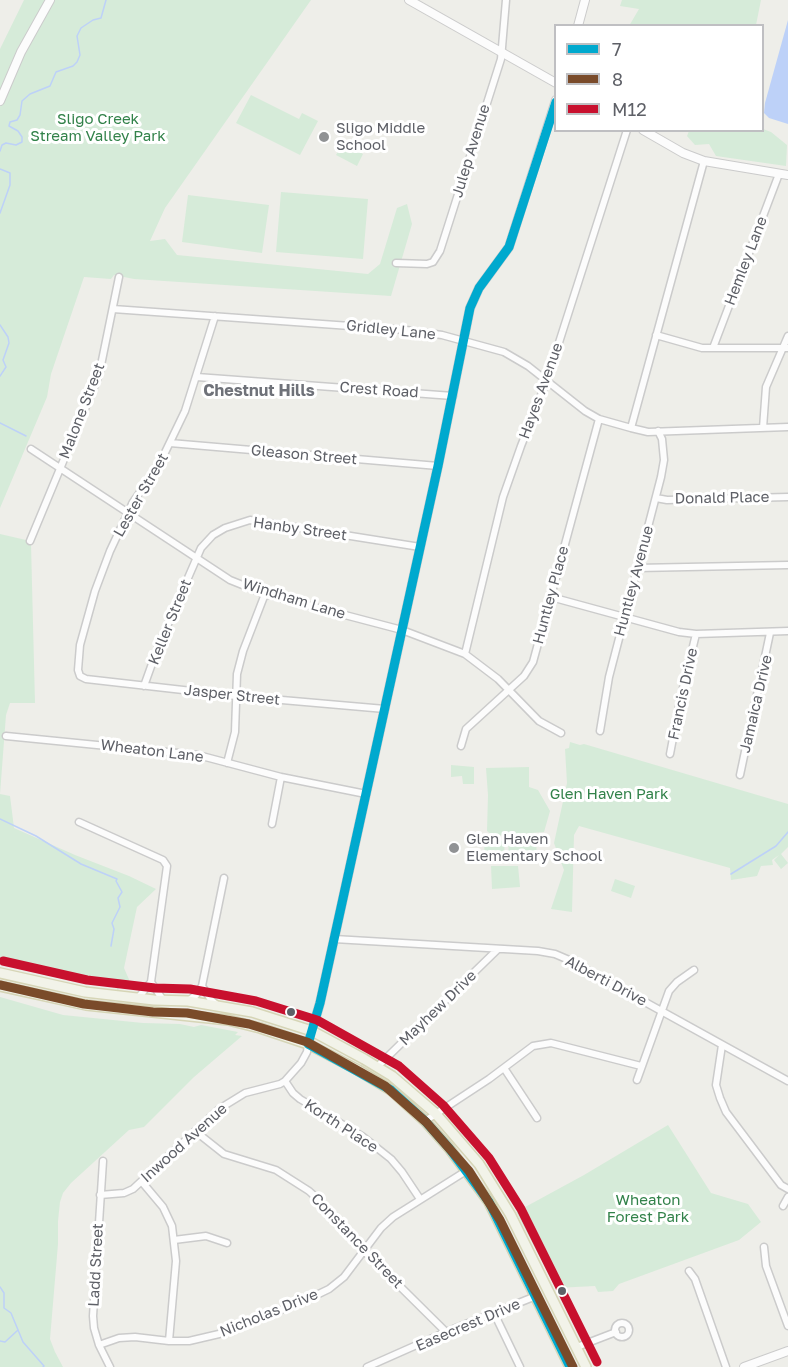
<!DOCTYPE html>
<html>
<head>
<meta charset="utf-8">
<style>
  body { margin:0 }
  #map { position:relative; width:788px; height:1367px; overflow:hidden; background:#eeeee9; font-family:"Golos Text",sans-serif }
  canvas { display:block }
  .legend { position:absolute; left:554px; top:24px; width:210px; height:108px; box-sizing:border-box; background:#fff; border:2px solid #bfbfc2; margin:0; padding:8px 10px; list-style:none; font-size:18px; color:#5e6067 }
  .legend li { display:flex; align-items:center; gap:12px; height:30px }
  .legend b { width:30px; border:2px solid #bfbfc2 }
</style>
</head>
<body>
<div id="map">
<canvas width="788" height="1367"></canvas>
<ul class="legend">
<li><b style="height:8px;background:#00a9ce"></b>7</li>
<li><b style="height:8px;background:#7a4b2a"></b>8</li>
<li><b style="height:8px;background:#c8102e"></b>M12</li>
</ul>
</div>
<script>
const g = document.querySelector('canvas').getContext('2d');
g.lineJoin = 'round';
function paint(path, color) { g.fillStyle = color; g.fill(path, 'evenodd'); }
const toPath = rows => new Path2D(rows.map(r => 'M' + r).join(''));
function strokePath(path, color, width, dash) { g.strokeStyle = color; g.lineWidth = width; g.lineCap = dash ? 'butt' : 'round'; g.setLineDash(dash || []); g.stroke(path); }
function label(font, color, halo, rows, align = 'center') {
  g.font = font + ' "Golos Text",sans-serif'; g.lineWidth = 6; g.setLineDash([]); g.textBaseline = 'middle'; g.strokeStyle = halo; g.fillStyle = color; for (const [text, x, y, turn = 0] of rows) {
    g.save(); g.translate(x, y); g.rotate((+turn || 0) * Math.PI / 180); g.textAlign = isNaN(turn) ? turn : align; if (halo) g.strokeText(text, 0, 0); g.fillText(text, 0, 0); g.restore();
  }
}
paint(toPath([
  [24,0,311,0,165,208,150,241,165,239,177,255,368,274,380,264,397,208,407,204,412,224,391,296,134,279,114,275,111,279,84,277,51,374,47,397,0,508,0,49],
  [622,0,761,0,756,25,629,26,639,9,620,6],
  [251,95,299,119,302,113,318,121,300,155,236,123],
  [763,129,771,132,787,145,786,166,716,156,709,144,695,145,687,136,689,131],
  [343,143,363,154,357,166,336,155],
  [281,192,368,199,363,259,276,252],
  [188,195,269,205,262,253,182,242],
  [0,534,26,540,26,543,31,544,35,703,10,703,6,715,0,794,10,796,14,828,75,855,129,876,156,889,137,907,124,968,131,984,120,984,118,991,115,985,103,986,44,975,0,963],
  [570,742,580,745,584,744,788,804,788,847,781,854,788,863,781,869,774,860,779,855,772,860,773,865,761,866,757,876,731,880,730,868,579,826,574,835,572,912,551,909,564,870,554,843,567,783,565,749,569,748],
  [451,765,474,767,474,784,463,784,462,776,451,777],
  [529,767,529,787,538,790,550,811,544,832,493,836,487,831,488,795,486,768],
  [536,837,537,859,509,860,508,838],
  [504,841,505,860,485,861,484,842],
  [491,866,518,866,520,887,492,889],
  [615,879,635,886,631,898,611,891],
  [0,997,63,1015,143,1023,180,1024,194,1027,201,1025,238,1032,235,1035,242,1036,194,1077,144,1127,129,1130,71,1183,63,1193,60,1202,58,1221,58,1244,50,1339,55,1352,63,1367,0,1367],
  [668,1125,711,1193,748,1204,761,1222,739,1240,619,1284,613,1291,598,1292,595,1286,556,1288,516,1212,584,1175]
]), '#d6ebd9');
paint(toPath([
  [788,20,788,124,769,118,764,113,765,103]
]), '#bdd1f8');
strokePath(toPath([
  [0,151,2,145,6,143,16,145,22,142,22,137,18,131,9,126,10,122,17,120,20,115,22,101,30,94,50,86,56,72,73,66,77,62,80,55,77,36,81,28,93,20,101,18,106,0],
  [0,169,10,173,10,185,0,213],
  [0,325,8,337,9,343,3,360,6,367,0,376],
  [0,423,26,436],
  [0,819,36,836,81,864,117,879,116,881,122,892,118,898,120,907,112,923,114,929,111,946],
  [731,874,776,846,788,832],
  [0,1287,4,1293,4,1308,11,1313,23,1342,44,1366,43,1367],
  [0,1341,5,1342,18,1330]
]), '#bdd1f8', 1.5);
const minor = toPath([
  [396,263,427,264,433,262,440,251,501,59,506,0],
  [113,309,406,330,442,335,504,352,528,366,585,411,599,419,631,428,648,432,788,427],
  [215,316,185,411,159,465,133,502,110,551,95,591,80,645,78,670,80,676,86,679,236,696,385,709],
  [656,335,702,348,788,348],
  [713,348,779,174],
  [197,377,453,396],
  [631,428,704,161],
  [763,428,766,387,788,336],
  [170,443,438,466],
  [31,449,230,580,265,594,402,630,465,654,498,679,539,721,561,733],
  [656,498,667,500,788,497],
  [30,541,99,375,119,277],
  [637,568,788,565],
  [551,597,679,632,696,634,788,631],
  [465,654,503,497,521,446,547,380,627,130],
  [144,686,158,647,201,548,213,535,225,528,250,520,420,547],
  [600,731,609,677,661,477,664,460,662,439,658,431],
  [6,736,198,755,281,777,366,794],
  [461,746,466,729,524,676,533,662,599,419],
  [670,754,681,696,696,634],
  [227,763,235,732,237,674,243,651,265,594],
  [740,775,770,633],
  [79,822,163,860,167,866,151,982,138,998],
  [272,824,281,777],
  [334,939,538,951,555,954,569,960,788,1081],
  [151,982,163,1000],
  [202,986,211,1000,216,1004],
  [188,1001,196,995,202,986,224,878],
  [722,1045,716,1085,720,1098,726,1112,781,1185,788,1189],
  [377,1067,498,949],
  [504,1068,537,1118],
  [637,1080,669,991,677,982,694,970],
  [285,1081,293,1093,300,1099,362,1136,391,1159,402,1172,420,1199],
  [425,1121,489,1079,533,1046,551,1043,641,1066],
  [195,1131,224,1154,276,1170,309,1191,321,1202,345,1232,446,1332],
  [103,1161,93,1316,94,1328,99,1345,110,1367],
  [142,1182,163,1207,172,1226,176,1261,169,1341],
  [100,1195,124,1193,133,1189,219,1109,245,1093,280,1084,285,1081,301,1063,307,1052,308,1044],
  [783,1206,788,1197],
  [174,1240,206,1236,227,1243],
  [764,1247,766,1266,788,1326],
  [689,1271,695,1279,726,1367],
  [494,1313,520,1367],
  '615 1330a7 7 0 1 1 14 0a7 7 0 1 1-14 0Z',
  [99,1345,119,1338,135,1337,169,1341,189,1341,219,1334,304,1301,329,1289,344,1277,381,1228,393,1217,466,1171],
  [577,1347,616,1332],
  [367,1367,446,1332,536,1296]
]);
const tertiary = toPath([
  [409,0,556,83],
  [578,26,585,0],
  [0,101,21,52,50,0],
  [643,130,683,153,704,161,788,175],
  [308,1044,320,1003,438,466,470,308,479,288,509,247,556,100],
  [744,1367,788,1351]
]);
const primary = toPath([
  [0,973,85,992,154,1000,188,1001,252,1012,312,1031,364,1059,392,1076,435,1113,479,1164,510,1214,586,1367],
  [0,986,86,1005,228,1020,260,1028,308,1044,358,1070,391,1090,425,1121,449,1148,489,1202,570,1367]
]);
strokePath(minor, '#cbcbcb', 9);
strokePath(tertiary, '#cbcbcb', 10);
strokePath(primary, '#d6d5b6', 12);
strokePath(minor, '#fcfcfc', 6);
strokePath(tertiary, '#fcfcfc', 8);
strokePath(primary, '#f2f3e9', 9);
strokePath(toPath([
  [556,102,509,247,479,288,470,308,438,466,320,1003,308,1044,391,1090,425,1121,449,1148,489,1202,570,1367]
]), '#00a9ce', 9);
strokePath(toPath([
  [0,985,84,1004,153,1012,187,1013,249,1024,307,1042,385,1086,426,1122,469,1171,500,1220,573,1367]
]), '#7a4b2a', 9);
strokePath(toPath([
  [3,961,87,980,155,988,190,989,256,1001,317,1020,399,1066,443,1105,489,1158,521,1209,597,1362]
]), '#c8102e', 9);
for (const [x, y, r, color] of [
  [324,137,6,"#909294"],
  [454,848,6,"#909294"],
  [291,1012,5,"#5e6067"],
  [562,1291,5,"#5e6067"]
]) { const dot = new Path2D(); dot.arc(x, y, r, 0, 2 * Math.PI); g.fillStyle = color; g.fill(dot); strokePath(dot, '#fff', 2); }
label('15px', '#32824a', '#fff', [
  ["Sligo Creek",98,119],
  ["Stream Valley Park",98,136],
  ["Glen Haven Park",609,794],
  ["Wheaton",648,1200],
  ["Forest Park",648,1217]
]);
label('15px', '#5e6067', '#fff', [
  ["Sligo Middle",336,128],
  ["School",336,145],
  ["Glen Haven",466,839],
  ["Elementary School",466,856]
], 'left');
label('15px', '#5e6067', '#fff', [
  ["Julep Avenue",471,151,-73],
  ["Hemley Lane",746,261,-69],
  ["Gridley Lane",391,330,6],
  ["Crest Road",379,390,4],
  ["Hayes Avenue",541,391,-70],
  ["Malone Street",82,411,-69],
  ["Gleason Street",304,455,5],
  ["Lester Street",141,495,-60],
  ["Donald Place",722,498,-1],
  ["Hanby Street",300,529,8],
  ["Huntley Avenue",634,581,-75],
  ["Huntley Place",551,595,-75],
  ["Windham Lane",294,599,17],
  ["Keller Street",170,622,-68],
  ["Francis Drive",683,694,-78],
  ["Jasper Street",232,695,6],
  ["Jamaica Drive",756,704,-77],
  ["Wheaton Lane",152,751,7],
  ["Alberti Drive",606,981,28],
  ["Mayhew Drive",438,1008,-44],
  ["Korth Place",341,1126,33],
  ["Inwood Avenue",184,1143,-42],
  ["Constance Street",357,1241,46],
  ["Ladd Street",96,1265,-87],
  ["Nicholas Drive",269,1313,-22],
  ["Easecrest Drive",468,1325,-23]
]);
label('bold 16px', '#6f7279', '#fff', [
  ["Chestnut Hills",259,391]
]);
</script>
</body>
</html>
